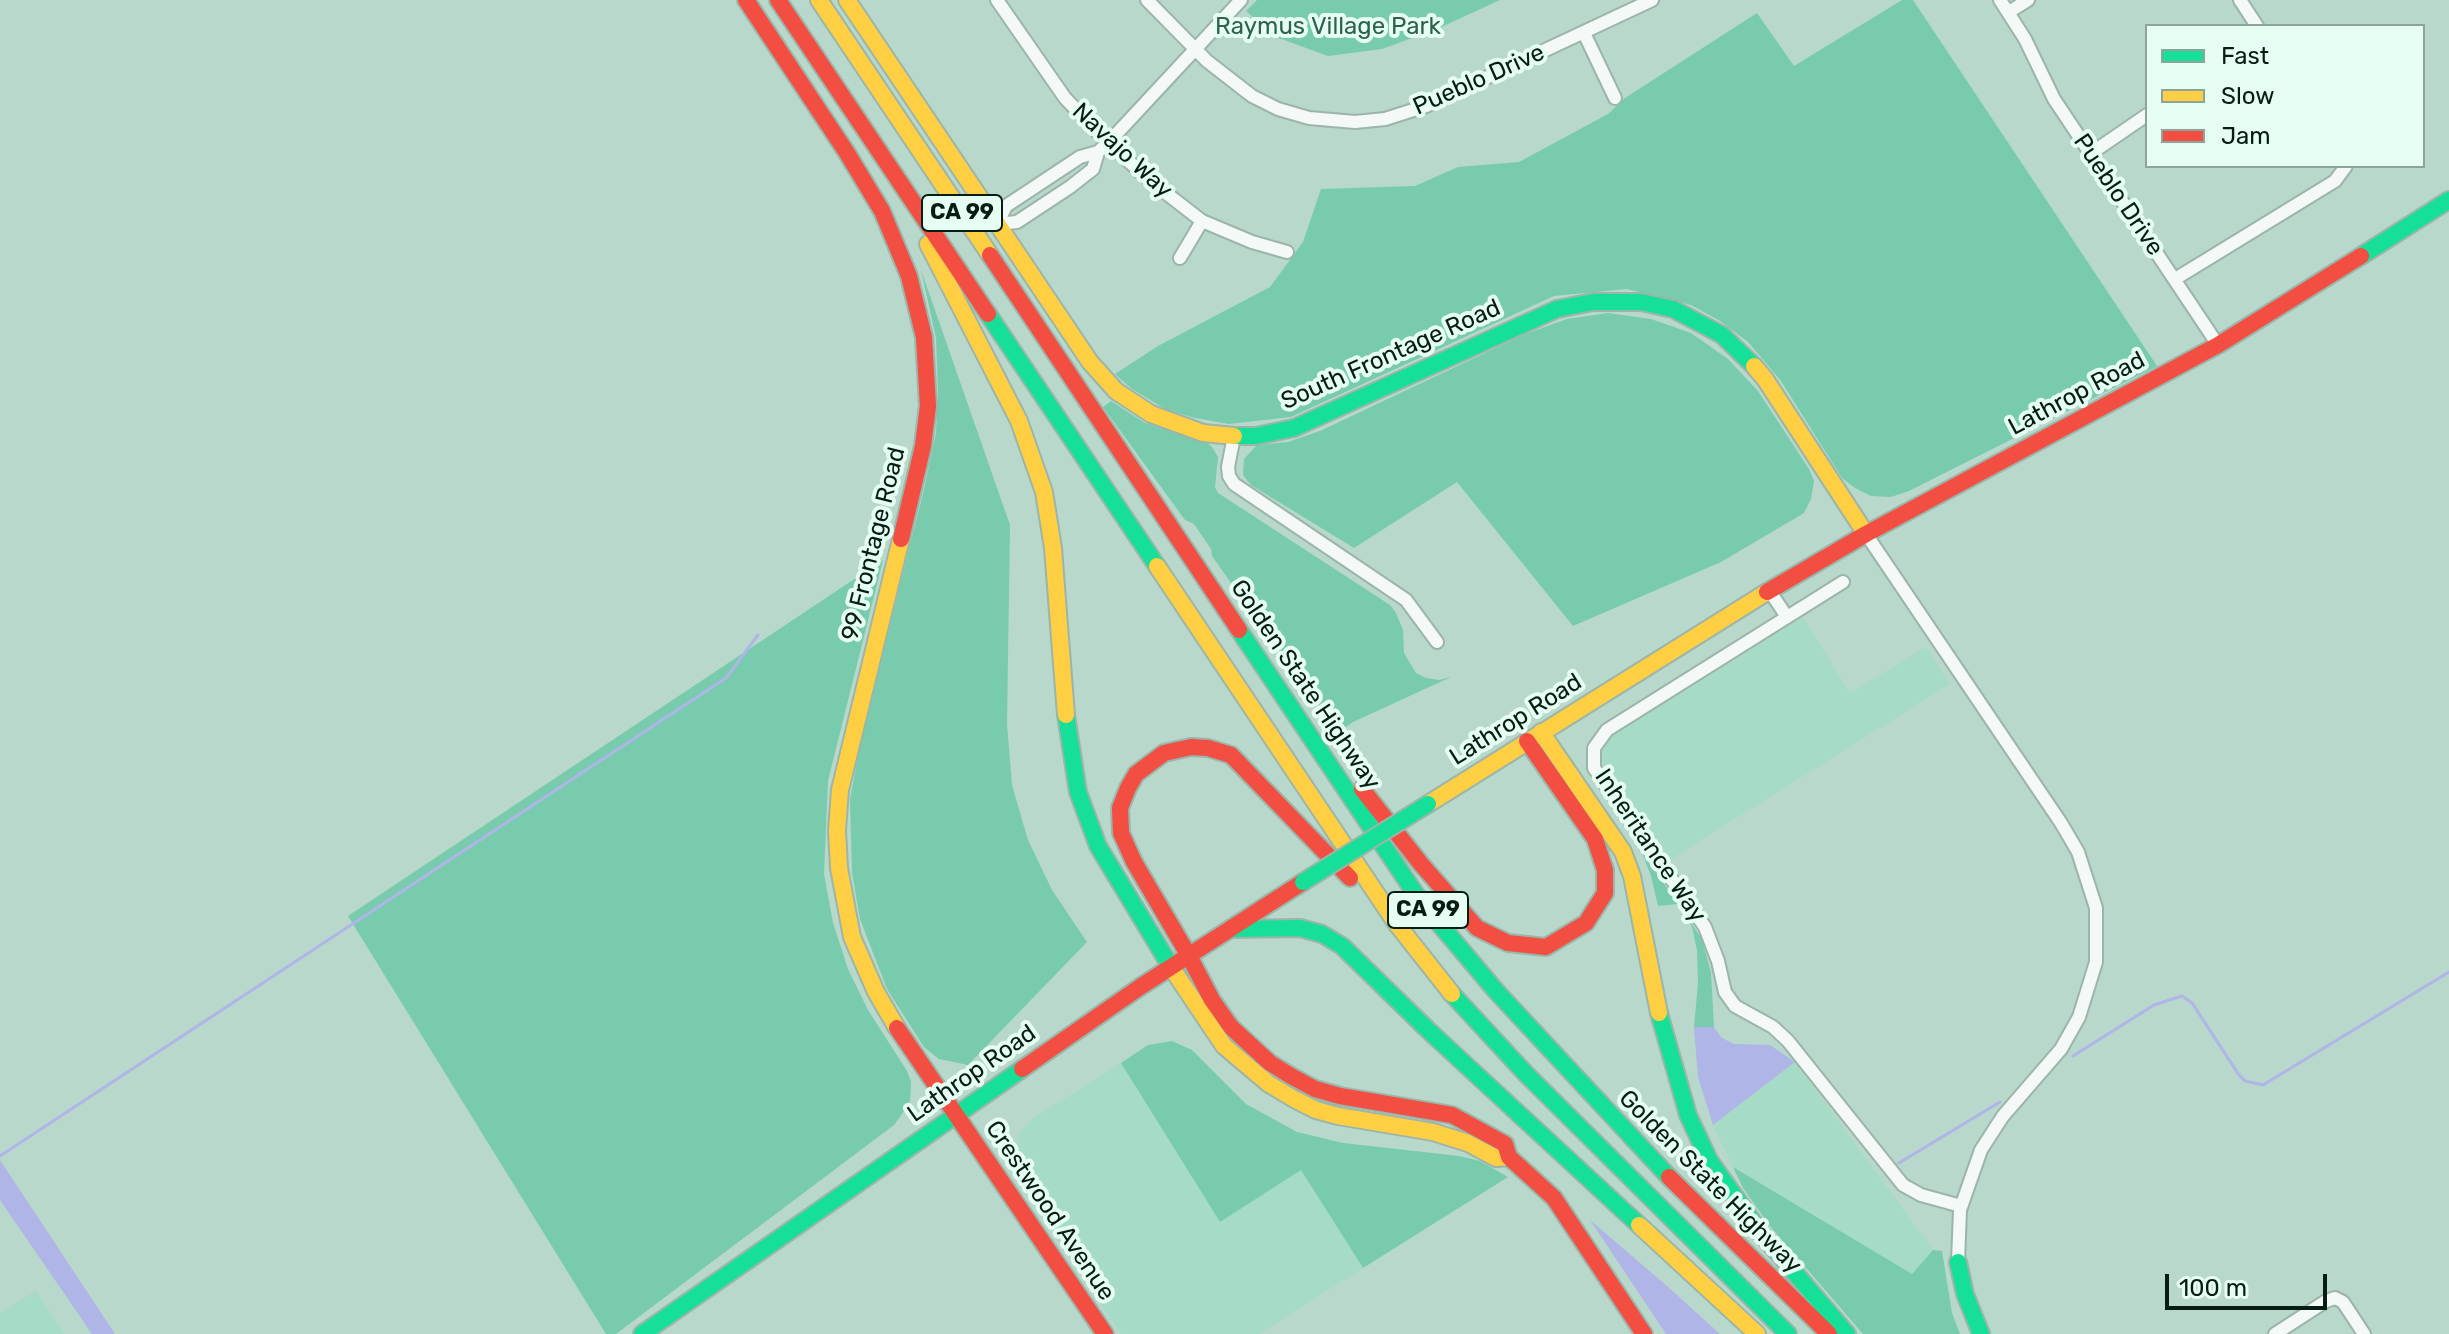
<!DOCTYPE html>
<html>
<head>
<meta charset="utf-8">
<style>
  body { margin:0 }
  #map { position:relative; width:2449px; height:1334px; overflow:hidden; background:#b7d8ca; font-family:Rubik,sans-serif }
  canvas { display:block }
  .legend { position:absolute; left:2145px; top:24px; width:280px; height:144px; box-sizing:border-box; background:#e6fef2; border:2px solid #8ca499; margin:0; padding:10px 14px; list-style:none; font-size:24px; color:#051d13 }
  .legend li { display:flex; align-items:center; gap:16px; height:40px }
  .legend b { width:40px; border:2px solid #8ca499 }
  .scale { position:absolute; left:2165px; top:1274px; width:162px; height:36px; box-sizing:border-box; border:4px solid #051d13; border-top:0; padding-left:10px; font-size:24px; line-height:28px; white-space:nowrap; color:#051d13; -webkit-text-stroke:6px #e6fef2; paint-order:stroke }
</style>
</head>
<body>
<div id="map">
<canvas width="2449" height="1334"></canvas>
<ul class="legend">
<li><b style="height:10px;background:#16e098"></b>Fast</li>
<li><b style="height:10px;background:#ffcf43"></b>Slow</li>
<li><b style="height:10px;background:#f24e42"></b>Jam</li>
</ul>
<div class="scale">100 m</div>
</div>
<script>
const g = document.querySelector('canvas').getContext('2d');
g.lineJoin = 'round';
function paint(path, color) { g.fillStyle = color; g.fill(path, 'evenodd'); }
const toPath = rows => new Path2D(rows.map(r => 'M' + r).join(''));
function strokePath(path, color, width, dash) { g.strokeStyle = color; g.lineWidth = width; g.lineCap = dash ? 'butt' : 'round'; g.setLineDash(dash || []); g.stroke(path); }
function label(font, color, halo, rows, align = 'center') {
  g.font = font + ' Rubik,sans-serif'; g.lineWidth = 8; g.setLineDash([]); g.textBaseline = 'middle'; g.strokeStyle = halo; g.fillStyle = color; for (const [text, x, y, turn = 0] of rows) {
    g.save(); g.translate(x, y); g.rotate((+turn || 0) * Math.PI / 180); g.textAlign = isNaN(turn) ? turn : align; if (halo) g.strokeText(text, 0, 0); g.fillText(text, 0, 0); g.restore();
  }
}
paint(toPath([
  [1803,617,1850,693,1926,647,1950,684,1668,861,1606,774,1601,753,1605,744,1614,735],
  [1795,1062,1933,1250,1912,1275,1733,1167,1713,1125],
  [1121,1063,1220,1221,1301,1170,1363,1268,1259,1334,1121,1334,1015,1175,1014,1154,1020,1131,1035,1117],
  [36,1291,65,1334,0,1334,0,1313]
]), '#a6dcc5');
paint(toPath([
  [1257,0,1500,0,1437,29,1382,49,1328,56,1276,37,1246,11],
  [1902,0,1913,0,2157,366,1909,491,1891,497,1871,496,1855,488,1842,478,1781,381,1748,342,1720,321,1691,305,1627,289,1554,296,1291,417,1229,424,1195,418,1167,410,1132,389,1115,374,1158,346,1270,287,1303,242,1321,189,1415,186,1458,167,1519,162,1608,114,1625,98,1757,13,1794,66],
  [921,270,1010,525,1007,724,1012,785,1028,840,1052,890,1087,942,968,1065,939,1059,924,1047,887,989,860,919,852,873,850,800,859,749,924,489,936,433,938,391,936,338],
  [1608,313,1651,319,1691,333,1728,359,1758,391,1809,469,1814,481,1811,499,1804,513,1721,562,1573,626,1457,482,1354,548,1251,485,1243,475,1244,459,1257,445,1288,442,1320,431,1525,334,1567,319],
  [1111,401,1145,423,1206,442,1212,447,1218,457,1215,487,1218,493,1390,605,1396,613,1403,630,1404,653,1416,673,1426,678,1439,680,1451,677,1353,722,1337,733,1212,556,1211,549,1194,524,1185,520,1103,407],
  [883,560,828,781,824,874,833,923,848,969,868,1010,907,1071,911,1082,910,1103,894,1125,616,1334,606,1334,348,916],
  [1641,850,1702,939,1711,973,1714,1027,1694,1027,1698,983,1697,950,1692,927,1677,904,1658,906,1651,876],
  [1172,1041,1192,1050,1246,1104,1297,1132,1343,1143,1459,1156,1480,1161,1508,1177,1363,1268,1301,1170,1220,1222,1121,1063,1148,1045],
  [1733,1167,1912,1274,1933,1250,1942,1251,1952,1313,1960,1334,1863,1334,1770,1226,1743,1188]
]), '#78ccad');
paint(toPath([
  [1694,1027,1714,1027,1722,1038,1734,1044,1770,1045,1795,1062,1713,1125,1698,1077],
  [0,1160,115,1334,92,1334,0,1200],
  [1590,1220,1667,1286,1720,1334,1666,1334]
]), '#afb6e7');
strokePath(toPath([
  [2073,1056,2154,1005,2182,996,2192,1003,2239,1075,2245,1081,2263,1085,2449,972],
  [0,1156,726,678,758,635],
  [1899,1163,2000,1102]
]), '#afb6e7', 3);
const street = toPath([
  [997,0,1065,98,1108,143,1153,183,1202,221,1252,242,1287,252],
  [1147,0,1207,61,1252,96,1278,109,1309,118,1355,122,1385,119,1426,106,1652,0],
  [2000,0,2025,39,2054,99,2218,345],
  [2240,0,2257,26],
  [2009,12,2028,0],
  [1584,33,1615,98],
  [2090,154,2147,115],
  [997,224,1006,206,1080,157,1098,152,1108,143,1241,0],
  [997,224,1017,222,1070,187,1093,169,1098,152],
  [1180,258,1202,221],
  [2175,279,2335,181,2346,166],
  [1234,436,1228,467,1229,476,1234,484,1406,600,1437,642],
  [1866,534,2061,823,2078,852,2096,908,2096,962,2079,1017,2061,1049,2003,1116,1981,1150,1960,1210,1958,1262],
  [1843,582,1607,730,1594,748,1594,768,1705,927,1718,961,1725,992,1735,1006,1773,1027,1788,1041,1903,1185,1921,1195,1961,1206],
  [1769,590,1787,617],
  [2275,1334,2326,1301,2335,1298,2343,1302,2364,1334]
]);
const fast = toPath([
  [2361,256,2449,200],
  [988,314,1157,566],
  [1234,436,1256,436,1294,428,1557,309,1593,302,1641,302,1673,309,1722,335,1754,366],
  [1239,630,1421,902,1496,991,1669,1177],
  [1066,715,1078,792,1098,846,1171,967],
  [1230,929,1300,928,1322,934,1342,946,1428,1030,1639,1225],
  [1452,994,1526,1074,1788,1334],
  [1659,1013,1688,1115,1709,1160,1760,1232,1847,1334],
  [1958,1262,1965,1294,1981,1334],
  [642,1334,1022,1069]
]);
const slow = toPath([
  [819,0,990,255],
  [847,0,1090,362,1116,391,1151,414,1203,433,1234,436],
  [928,244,1019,421,1044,492,1053,548,1066,715],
  [1754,366,1765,379,1866,534],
  [1157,566,1396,923,1452,994],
  [1541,732,1623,852,1632,876,1659,1013],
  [1428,804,1767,592],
  [1171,967,1224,1046,1269,1084,1294,1099,1316,1110,1338,1116,1433,1132,1468,1143,1496,1158,1509,1157],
  [897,1028,876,992,852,937,839,868,837,830,840,790,901,539],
  [1639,1225,1757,1334]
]);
const jam = toPath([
  [746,0,847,153,882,211,909,276,924,337,928,406,923,446,901,539],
  [778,0,988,314],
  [990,255,1239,630],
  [1767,592,1866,534,2218,345,2361,256],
  [1362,789,1421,864,1477,928,1508,943,1546,947,1586,923,1605,893,1605,870,1595,839,1527,741],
  [1189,956,1212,1000,1231,1027,1270,1063,1291,1076,1315,1089,1340,1096,1452,1115,1505,1144,1509,1157,1554,1198,1644,1334],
  [1189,956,1134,862,1121,833,1120,808,1128,788,1136,774,1164,753,1191,747,1208,748,1231,755,1350,878],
  [897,1028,1105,1334],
  [1022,1069,1140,987,1303,882],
  [1669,1177,1829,1334]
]);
strokePath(street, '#9bb5aa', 16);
strokePath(fast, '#9bb5aa', 20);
strokePath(slow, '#9bb5aa', 20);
strokePath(jam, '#9bb5aa', 20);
strokePath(street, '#f4f9f7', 12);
strokePath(fast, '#16e098', 16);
strokePath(slow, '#ffcf43', 16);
strokePath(jam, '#f24e42', 16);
const fastBridge = toPath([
  [1303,882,1428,804]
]);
strokePath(fastBridge, '#9bb5aa', 20, []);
strokePath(fastBridge, '#16e098', 16);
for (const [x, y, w] of [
  [962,213,80],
  [1428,910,80]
]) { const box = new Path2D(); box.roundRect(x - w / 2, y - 18, w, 36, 6); g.fillStyle = '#e6fef2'; g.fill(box); strokePath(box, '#051d13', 2); }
label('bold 22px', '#051d13', null, [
  ["CA 99",962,213],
  ["CA 99",1428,910]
]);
label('24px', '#2e624d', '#e6fef2', [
  ["Raymus Village Park",1328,27]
]);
label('24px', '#051d13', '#e6fef2', [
  ["Pueblo Drive",1479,80,-24],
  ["Navajo Way",1122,151,43],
  ["Pueblo Drive",2118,195,56],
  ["South Frontage Road",1391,355,-24],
  ["Lathrop Road",2077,394,-28],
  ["99 Frontage Road",874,544,-76],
  ["Golden State Highway",1305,685,56],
  ["Lathrop Road",1516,720,-32],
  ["Inheritance Way",1650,846,56],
  ["Lathrop Road",972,1074,-35],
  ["Golden State Highway",1710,1182,45],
  ["Crestwood Avenue",1050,1211,56]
]);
</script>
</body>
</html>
